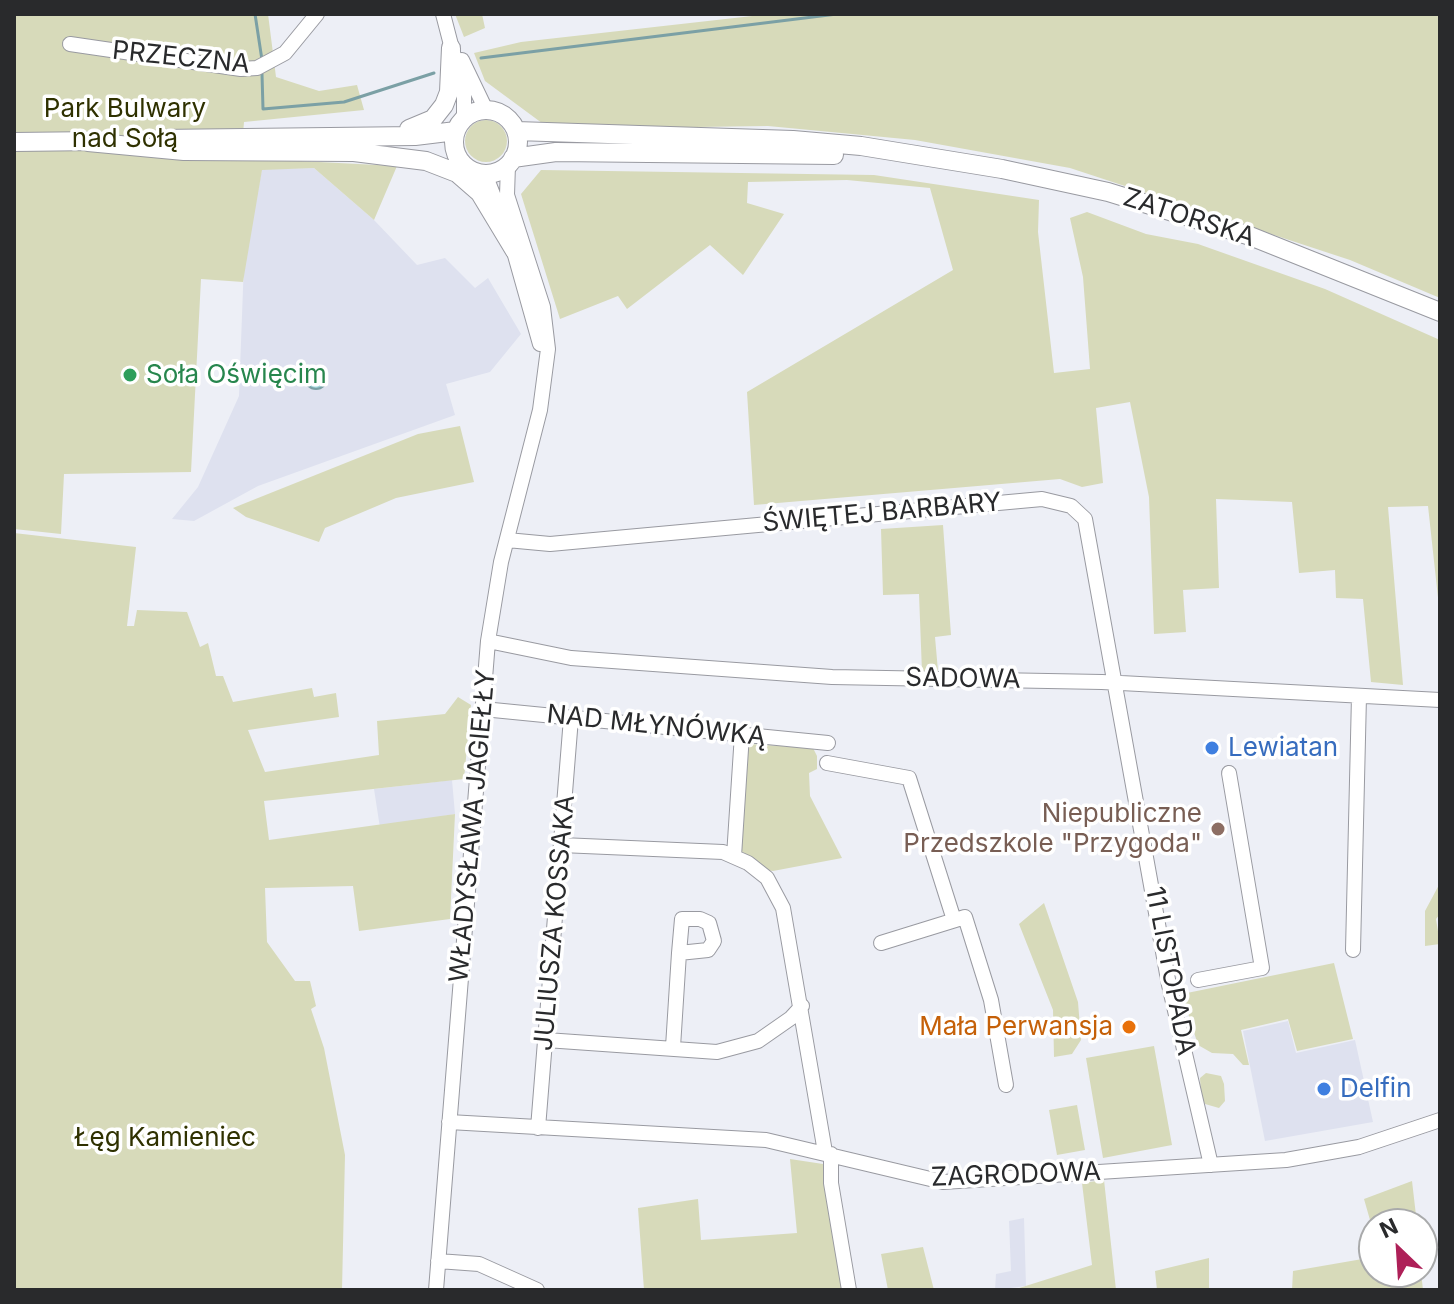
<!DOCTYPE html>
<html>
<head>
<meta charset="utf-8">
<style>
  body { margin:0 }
  #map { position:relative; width:1454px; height:1304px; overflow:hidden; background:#edeff6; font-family:Inter,sans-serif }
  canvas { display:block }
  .frame { position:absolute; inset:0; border:16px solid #292a2c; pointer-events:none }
  .north { position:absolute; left:1358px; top:1208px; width:80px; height:80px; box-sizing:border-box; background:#fff; border:2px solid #a9aaab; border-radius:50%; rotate:335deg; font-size:22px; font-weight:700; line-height:32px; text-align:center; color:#292a2c }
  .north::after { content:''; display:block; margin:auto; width:28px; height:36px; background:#ae2058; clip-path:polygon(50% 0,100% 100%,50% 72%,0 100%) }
</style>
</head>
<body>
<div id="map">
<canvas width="1454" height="1304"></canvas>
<div class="frame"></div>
<div class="north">N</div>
</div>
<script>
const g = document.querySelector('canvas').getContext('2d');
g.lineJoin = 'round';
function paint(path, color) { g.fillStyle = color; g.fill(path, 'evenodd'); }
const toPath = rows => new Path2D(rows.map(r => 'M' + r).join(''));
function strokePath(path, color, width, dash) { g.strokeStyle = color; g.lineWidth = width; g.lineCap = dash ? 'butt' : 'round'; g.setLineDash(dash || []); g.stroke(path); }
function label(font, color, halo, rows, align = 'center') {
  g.font = font + ' Inter,sans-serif'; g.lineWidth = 7; g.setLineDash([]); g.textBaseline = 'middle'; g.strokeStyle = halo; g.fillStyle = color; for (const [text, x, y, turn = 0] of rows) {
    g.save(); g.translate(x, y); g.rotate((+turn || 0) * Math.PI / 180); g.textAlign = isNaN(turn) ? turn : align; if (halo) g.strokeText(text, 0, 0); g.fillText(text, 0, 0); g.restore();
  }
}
paint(toPath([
  [314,168,374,220,417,265,445,258,475,288,488,278,521,334,490,372,446,384,455,415,258,486,194,521,172,519,198,487,239,396,244,262,262,169],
  [452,780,455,814,380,828,374,789],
  [1288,1021,1296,1053,1355,1040,1373,1122,1265,1141,1243,1031],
  [1024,1218,1026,1286,995,1290,996,1274,1011,1271,1009,1221]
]), '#dee1ef');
paint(toPath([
  [14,14,268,14,276,77,319,91,357,85,364,110,244,122,241,158,397,166,374,220,314,168,262,170,243,282,201,279,191,472,64,474,61,534,14,529],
  [455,14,482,14,485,28,464,37],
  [770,14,1440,14,1440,298,1350,260,1070,168,915,140,768,126,550,129,485,81,474,53,521,42],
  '465 141a21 21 0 1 1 42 0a21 21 0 1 1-42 0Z',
  [541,170,874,175,1039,200,1038,232,1054,373,1090,369,1083,277,1070,218,1087,212,1146,234,1198,244,1325,289,1440,340,1440,616,1428,506,1388,507,1403,685,1371,682,1363,599,1336,598,1335,570,1299,573,1292,502,1216,499,1219,588,1183,590,1186,632,1154,634,1149,497,1130,402,1096,408,1103,483,1082,487,1060,479,754,505,747,392,953,270,930,188,847,180,748,182,747,203,784,214,743,275,710,245,627,309,618,296,560,319,521,194],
  [460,426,474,482,396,498,325,528,319,542,246,517,233,508,418,434],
  [943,525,951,635,935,637,938,671,922,672,919,594,883,595,881,529],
  [14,533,136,547,127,626,134,626,137,610,187,612,200,647,208,643,216,676,223,676,233,702,312,688,314,697,336,693,339,717,248,730,265,772,379,755,377,721,445,714,458,697,471,705,464,779,264,801,269,840,455,814,450,919,359,931,353,886,265,888,267,942,295,981,310,981,316,1006,311,1009,324,1048,345,1155,342,1290,14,1290],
  [750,744,813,748,817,756,817,769,809,773,810,796,842,858,773,871,765,870,740,850,746,750],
  [1440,883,1440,914,1436,919,1440,944,1425,946,1425,911],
  [1044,903,1078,1002,1081,1040,1072,1054,1054,1057,1053,1010,1019,924],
  [1334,963,1353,1039,1297,1051,1288,1019,1241,1030,1249,1065,1243,1065,1233,1054,1212,1053,1198,1045,1182,994],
  [1154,1046,1172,1145,1103,1158,1086,1058],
  [1206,1073,1221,1076,1224,1084,1225,1101,1219,1108,1205,1104,1201,1096,1200,1078],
  [1077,1105,1085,1150,1057,1155,1049,1110],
  [790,1159,823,1164,844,1290,644,1290,638,1208,698,1199,701,1240,797,1233],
  [1104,1180,1116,1290,1013,1290,1092,1265,1082,1183],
  [1412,1181,1417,1224,1374,1224,1374,1234,1364,1199],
  [923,1247,934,1290,888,1290,881,1254],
  [1374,1257,1374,1272,1421,1272,1423,1290,1292,1290,1293,1271],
  [1209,1258,1209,1290,1157,1290,1155,1271]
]), '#d7daba');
const water = toPath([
  '305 378a11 11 0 1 1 22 0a11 11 0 1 1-22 0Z'
]);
paint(water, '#9ed3d9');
strokePath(water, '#7ba0a5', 2);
strokePath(toPath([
  [255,14,262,60],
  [916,14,953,14],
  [481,58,837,14],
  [262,74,263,109,344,102,434,73]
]), '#7ba0a5', 3);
const minor = toPath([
  [443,14,464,95,464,119],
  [70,44,241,69,257,68,285,53,317,14],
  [462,60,486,110],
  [485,174,504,222],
  [511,241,540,344],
  [507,540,550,544,1042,499,1071,506,1085,519,1169,985,1211,1165],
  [488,641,571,658,832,677,1102,682,1440,700],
  [483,709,828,743],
  [827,763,909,778,954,920],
  [561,845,723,852,748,863,767,878,783,908,825,1152],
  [734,856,742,734],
  [881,943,965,917,991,1000,1006,1085],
  [1353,950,1359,696],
  [1198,980,1262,968,1229,773],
  [546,1040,717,1052,758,1041,791,1018,802,1006],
  [673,1047,679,953,682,919,700,919,709,923,714,941,708,950,679,953],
  [449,1122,766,1140,943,1182,1286,1160,1359,1147,1440,1120],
  [538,1128,571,718],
  [831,1154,831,1183,849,1290],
  [438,1261,479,1264,537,1290],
  [436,1290,488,641,501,562,540,410,548,349,543,307,507,195,508,165]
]);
const major = toPath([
  '454 142a32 32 0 1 1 64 0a32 32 0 1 1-64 0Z',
  [409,129,433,119,444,105,449,92,451,48],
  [516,131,793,140,861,146,1002,169,1108,192,1250,236,1440,312],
  [159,139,415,136,456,131],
  [14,142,98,141],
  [88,142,184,151,354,152,426,161,457,173,480,193,515,251],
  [513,158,556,152,834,155]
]);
strokePath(minor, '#999aa1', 16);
strokePath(major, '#999aa1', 20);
strokePath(minor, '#fff', 14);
strokePath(major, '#fff', 18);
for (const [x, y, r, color] of [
  [130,375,8,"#2e9e5b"],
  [1212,748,8,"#3f7fe0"],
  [1218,829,8,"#8d6e63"],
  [1129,1027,8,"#e8710a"],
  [1324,1089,8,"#3f7fe0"]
]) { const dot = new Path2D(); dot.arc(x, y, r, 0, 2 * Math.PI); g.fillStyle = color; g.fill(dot); strokePath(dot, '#fff', 3); }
label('26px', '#292a2c', '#fff', [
  ["PRZECZNA",181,58,6],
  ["ZATORSKA",1189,218,18],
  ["ŚWIĘTEJ BARBARY",882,513,-5],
  ["SADOWA",963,679,1],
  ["NAD MŁYNÓWKĄ",656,726,6],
  ["WŁADYSŁAWA JAGIEŁŁY",473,826,-85],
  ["JULIUSZA KOSSAKA",555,923,-85],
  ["11 LISTOPADA",1170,971,79],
  ["ZAGRODOWA",1016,1175,-2]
]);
label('26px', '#2f3100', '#fff', [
  ["Park Bulwary",125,109],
  ["nad Sołą",125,139],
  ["Łęg Kamieniec",165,1138]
]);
label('26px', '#27864d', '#fff', [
  ["Soła Oświęcim",146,375]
], 'left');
label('26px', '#366cbe', '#fff', [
  ["Lewiatan",1228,748],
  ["Delfin",1340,1089]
], 'left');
label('26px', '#785e54', '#fff', [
  ["Niepubliczne",1202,814],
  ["Przedszkole \"Przygoda\"",1202,844]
], 'right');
label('26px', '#c56008', '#fff', [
  ["Mała Perwansja",1113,1027]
], 'right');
</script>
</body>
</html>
